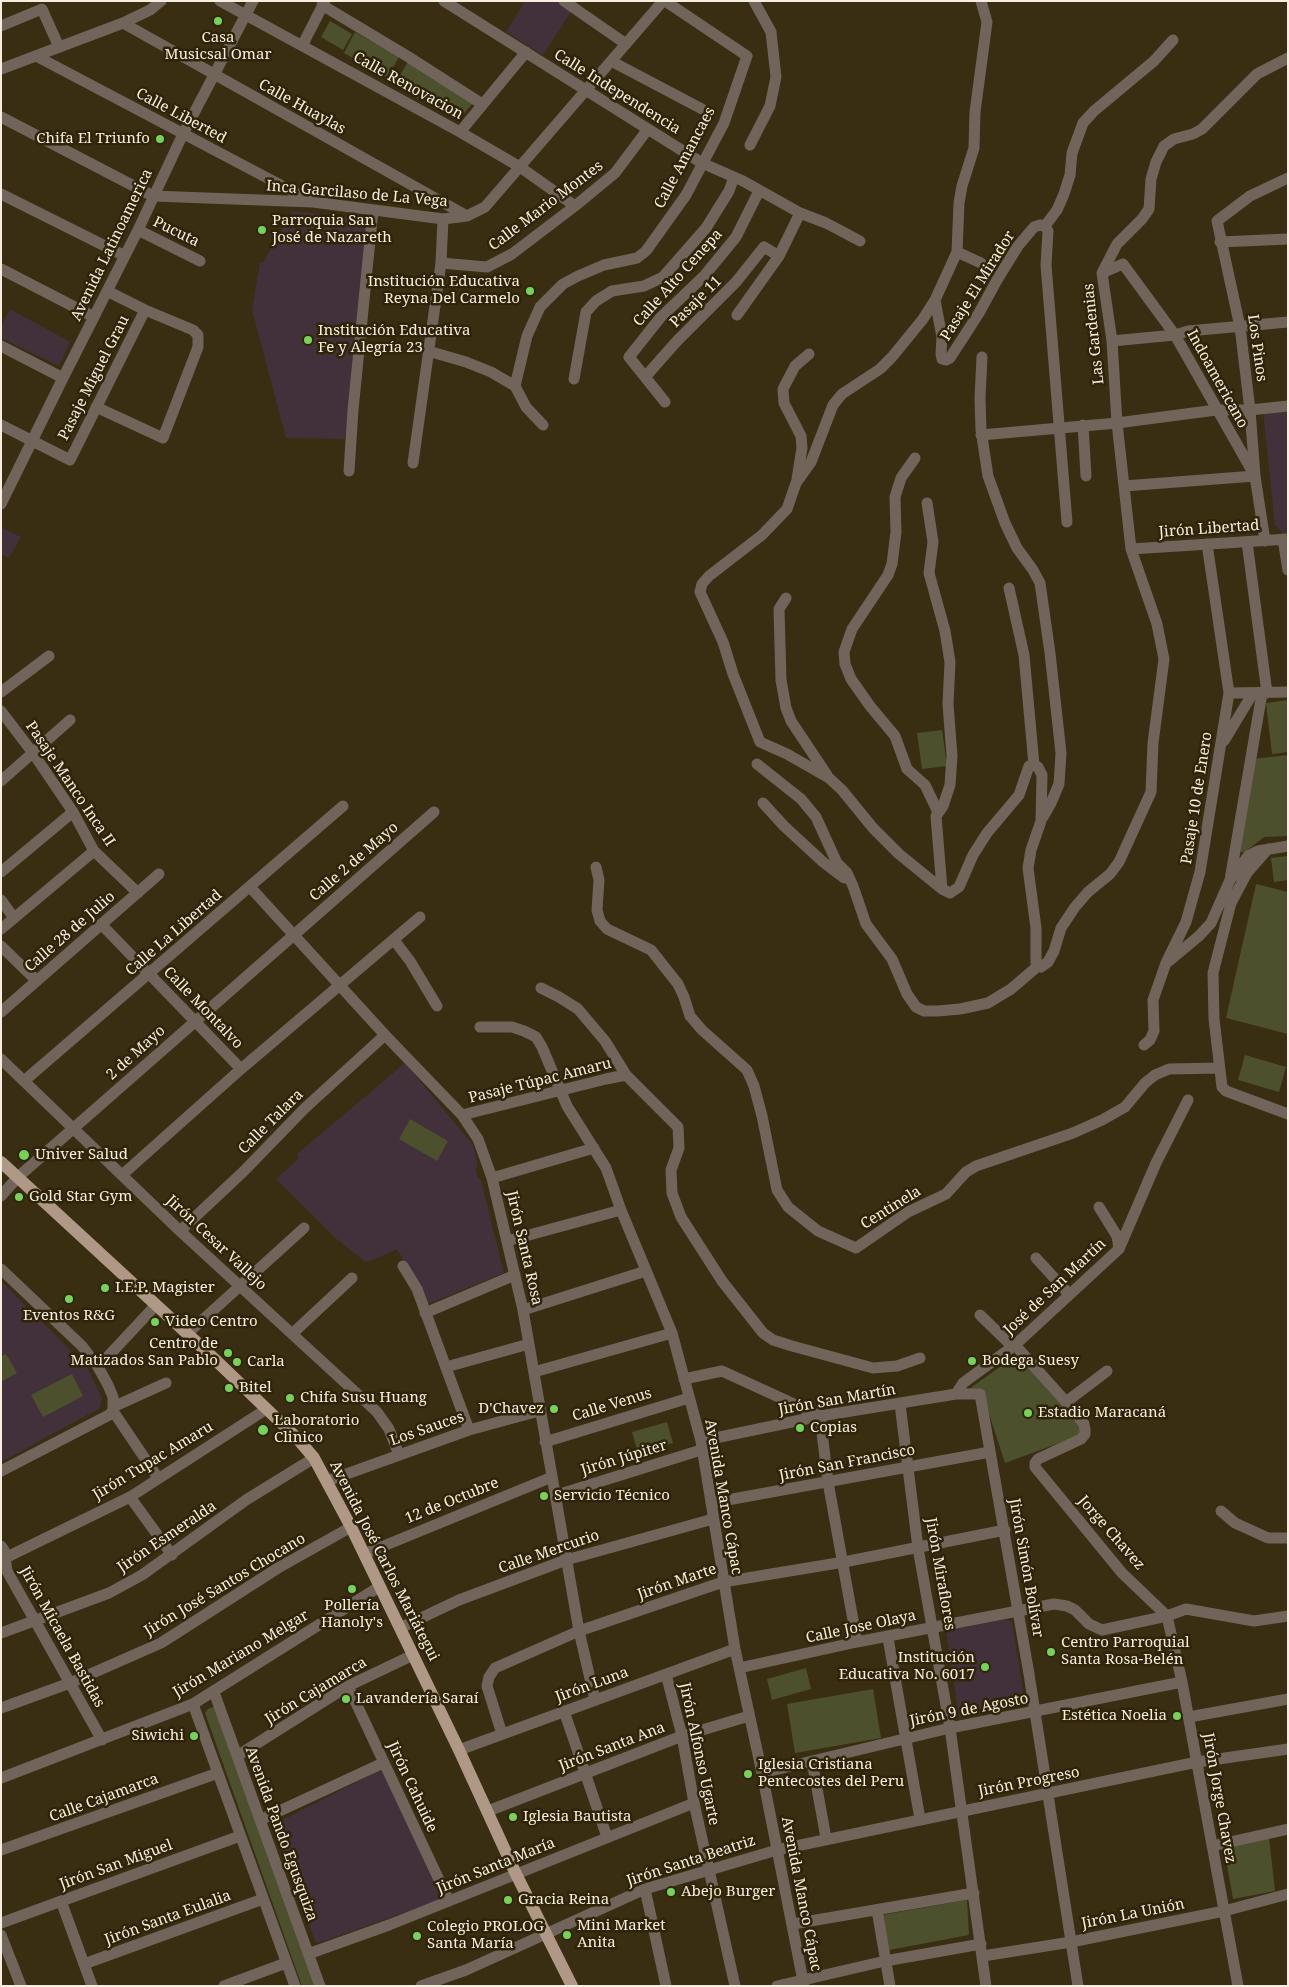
<!DOCTYPE html>
<html>
<head>
<meta charset="utf-8">
<style>
  body { margin:0 }
  #map { position:relative; width:1289px; height:1987px; overflow:hidden; background:#392e12; font-family:"Noto Serif",serif }
  canvas { display:block }
  .frame { position:absolute; inset:0; border:2px solid #f6efdf; pointer-events:none }
</style>
</head>
<body>
<div id="map">
<canvas width="1289" height="1987"></canvas>
<div class="frame"></div>
</div>
<script>
const g = document.querySelector('canvas').getContext('2d');
g.lineJoin = 'round';
function paint(path, color) { g.fillStyle = color; g.fill(path, 'evenodd'); }
const toPath = rows => new Path2D(rows.map(r => 'M' + r).join(''));
function strokePath(path, color, width, dash) { g.strokeStyle = color; g.lineWidth = width; g.lineCap = dash ? 'butt' : 'round'; g.setLineDash(dash || []); g.stroke(path); }
function label(font, color, halo, rows, align = 'center') {
  g.font = font + ' "Noto Serif",serif'; g.lineWidth = 5; g.setLineDash([]); g.textBaseline = 'middle'; g.strokeStyle = halo; g.fillStyle = color; for (const [text, x, y, turn = 0] of rows) {
    g.save(); g.translate(x, y); g.rotate((+turn || 0) * Math.PI / 180); g.textAlign = isNaN(turn) ? turn : align; if (halo) g.strokeText(text, 0, 0); g.fillText(text, 0, 0); g.restore();
  }
}
paint(toPath([
  [525,1,558,1,572,10,543,55,506,32],
  [292,211,369,219,345,439,286,438,252,310,260,262,263,263],
  [10,309,70,342,59,366,1,338,1,326],
  [1288,409,1288,534,1284,534,1275,525,1263,412],
  [1,527,21,537,9,558,1,554],
  [405,1063,473,1145,478,1166,476,1169,478,1178,481,1180,504,1273,428,1304,426,1296,397,1249,368,1262,364,1261,338,1240,276,1179,299,1158,297,1154],
  [1,1281,87,1367,102,1398,100,1408,1,1462],
  [1004,1619,1012,1622,1025,1704,1011,1707,1007,1704,1000,1705,997,1710,959,1718,946,1631],
  [380,1770,383,1772,441,1897,440,1900,318,1943,315,1941,274,1828,275,1824]
]), '#42313b');
paint(toPath([
  [330,21,352,34,343,50,321,37],
  [355,32,399,57,387,78,344,53],
  [409,60,473,103,458,120,394,85],
  [1288,700,1288,752,1272,754,1266,703],
  [942,730,947,766,922,769,917,733],
  [1288,755,1288,836,1264,837,1245,852,1240,852,1253,759],
  [1288,856,1288,880,1274,882,1271,858],
  [1256,884,1288,892,1288,1034,1226,1018],
  [1245,1055,1286,1067,1279,1092,1238,1080],
  [410,1119,448,1141,437,1161,399,1139],
  [6,1354,17,1373,1,1382,1,1356],
  [1014,1357,1021,1358,1084,1432,1081,1435,1005,1463,983,1395,969,1389],
  [72,1374,83,1396,43,1417,31,1395],
  [667,1422,673,1443,638,1453,632,1432],
  [806,1668,811,1689,772,1700,767,1679],
  [873,1689,881,1738,795,1753,787,1704],
  [213,1707,217,1708,315,1986,302,1986,205,1713,208,1709],
  [1269,1837,1275,1891,1233,1899,1224,1848],
  [967,1900,969,1935,889,1950,882,1915]
]), '#4d502c');
strokePath(toPath([
  [220,1,460,132,520,167,575,206],
  [444,1,702,163,743,181,800,213,826,223,860,241],
  [564,1,626,44],
  [981,1,987,22,975,112,974,148,962,186,959,203,957,252,935,300,923,319,892,357,880,369,842,394,833,405,811,462,796,483,787,509,762,535,709,576,702,584,700,592,723,642,733,674,760,742,787,754,829,778,842,790,873,828,899,854,942,889,950,893,959,887,973,855,987,833,1019,795,1029,766,1034,765,1038,767,1042,775,1041,821,1031,850,1028,868,1036,928,1036,963,1041,967,1048,962,1054,951,1061,928,1075,907,1088,892,1110,874,1119,862,1151,792,1153,743,1164,659,1157,624,1131,549,1117,423,1112,341,1102,273,1117,244,1142,219,1149,209,1151,179,1156,162,1164,146,1174,139,1193,134,1202,129,1257,74,1288,58],
  [322,5,407,56,482,104],
  [123,23,467,216],
  [1,26,42,9,59,47],
  [303,44,325,1],
  [36,56,309,200],
  [611,61,702,109],
  [1,69,123,23,150,10,161,1],
  [1,117,153,196,313,202,443,219,467,216,485,207,663,1],
  [460,132,526,52],
  [750,145,770,106,776,77,771,32,754,1],
  [1,194,125,256],
  [1045,226,1057,210,1064,194,1070,175,1072,153,1083,123,1094,111,1154,61,1173,40],
  [138,230,200,261],
  [1220,242,1288,239],
  [957,252,981,263],
  [441,263,487,267,512,254,575,206,615,173,648,129],
  [1,269,94,317],
  [1102,273,1123,264,1175,335,1255,476,1265,541],
  [935,300,942,337,941,354,942,359,946,360,950,358,979,313,997,280,1018,246,1034,227,1040,225,1045,226,1048,231,1046,265,1067,522],
  [737,315,779,256,800,213],
  [1112,341,1175,335,1188,331,1288,322],
  [1,346,63,378],
  [428,351,466,362,491,372,515,386,526,407,543,425],
  [982,357,980,398,981,430,988,476,1005,523,1017,548,1033,570,1040,583,1050,653,1061,753,1060,769,1059,784,1051,803,1043,817],
  [646,376,677,341,736,282,764,247,779,256],
  [574,379,586,312,596,301,612,291,644,286,663,277,706,228,729,191,734,177],
  [515,386,527,336,540,307,563,284,578,276,604,265,637,258,646,251,686,195,724,123,747,56,665,1],
  [665,402,629,357,660,318,704,276,736,237,759,191],
  [96,407,163,438,198,347,198,335,193,330,145,310,107,291],
  [1,425,70,460,145,310],
  [1083,425,1086,476],
  [981,435,1117,423,1216,410,1250,410,1288,406],
  [915,458,901,478,895,497,896,532,892,564,888,575,852,629,844,652,845,664,851,679,870,706,895,736,907,769,925,785,938,812],
  [413,463,441,263,443,219],
  [349,471,353,410,373,210],
  [797,479,802,448,801,436,784,403,783,389,795,366,809,354],
  [1124,486,1255,476,1250,410,1240,327,1217,221,1250,196,1288,178],
  [927,503,933,542,929,573,945,631,950,662,948,704,952,756,950,785,943,806,936,816,942,889],
  [1,504,63,378,138,230,183,134,253,1],
  [1283,539,1288,570],
  [1247,542,1267,693],
  [1131,549,1288,539],
  [1009,588,1024,655,1034,765],
  [786,598,779,609,781,680,786,708,791,721,827,775],
  [1,692,49,656],
  [1229,693,1288,692],
  [1,711,33,753,73,812,94,851,138,893],
  [1224,741,1253,693],
  [757,764,801,799,816,817,837,863,847,873,853,886,866,924,892,959,907,994,916,1007,924,1011,938,1011,960,1009,988,1003,1011,989,1038,966],
  [1,781,70,720],
  [763,803,784,826,823,862,844,878],
  [1268,849,1247,873,1231,903,1213,973,1214,1019,1222,1087,1226,1091,1288,1114],
  [596,867,599,880,597,910,600,921,607,929,651,950,678,984,684,997,690,1016,702,1030,747,1070,754,1086,762,1116,777,1190,788,1207,818,1231,856,1248,908,1212,946,1194,966,1172,976,1166,1073,1133,1102,1120,1125,1107,1145,1083,1155,1075,1169,1069,1219,1068],
  [1,872,73,812],
  [1230,880,1262,693],
  [250,887,385,1035,462,1115,478,1139,492,1178,523,1310,579,1631,595,1700],
  [1,900,14,918],
  [101,924,241,1069],
  [1,929,94,851],
  [394,940,410,961,437,1006],
  [1,946,37,981],
  [1169,961,1199,936,1211,923,1230,880,1248,856,1258,851,1288,846],
  [541,988,559,997,578,1009,605,1041,626,1075,678,1127,679,1148,671,1170,672,1193,681,1217,722,1281,763,1333,773,1340,792,1346,873,1368,897,1366,920,1358],
  [1,1012,159,874],
  [480,1027,512,1027,524,1031,536,1037,542,1047,567,1106,606,1168,621,1210,672,1333,701,1441,735,1649,762,1773,804,1986],
  [1144,1045,1150,1040,1154,1031,1153,1000,1166,963,1186,922,1200,872,1229,693,1207,544],
  [1,1059,180,1231,377,1412,389,1429,399,1455],
  [24,1081,343,806],
  [462,1115,606,1079,626,1075],
  [122,1175,241,1069,420,917],
  [492,1178,594,1148],
  [1,1196,18,1177,434,812],
  [1099,1207,1117,1236,1119,1249],
  [180,1231,244,1171,305,1108,385,1035],
  [507,1241,621,1210],
  [1036,1258,1069,1294],
  [403,1266,417,1289,469,1430],
  [1,1269,82,1346,98,1367,108,1385,113,1397,113,1411],
  [523,1310,646,1271],
  [425,1313,515,1275],
  [980,1315,1013,1347],
  [187,1334,304,1228],
  [292,1334,352,1278],
  [1015,1345,1066,1402,1084,1424,1085,1430,1085,1434,1081,1439,1038,1459,1035,1463,1035,1467,1122,1573,1167,1616],
  [98,1367,155,1306],
  [446,1367,529,1344],
  [534,1372,672,1333],
  [684,1379,722,1371,820,1416,828,1482,857,1642],
  [956,1394,963,1383,1015,1345,1119,1249,1156,1163,1188,1100],
  [1066,1402,1107,1371],
  [900,1404,918,1548,950,1728,986,1986],
  [113,1407,166,1383],
  [113,1411,158,1478],
  [701,1441,820,1416,956,1394,980,1394,1029,1674,1078,1986],
  [545,1442,689,1398],
  [1,1471,109,1415,113,1411],
  [327,1481,469,1430,539,1411],
  [557,1495,701,1450],
  [130,1497,172,1555],
  [711,1503,990,1452],
  [1221,1511,1235,1523,1268,1538,1288,1538],
  [1,1546,4,1550,7,1571,102,1740],
  [364,1554,552,1477],
  [1,1560,130,1497,265,1410],
  [1167,1616,1182,1682,1238,1986],
  [400,1628,459,1600,566,1560,713,1519],
  [1,1633,109,1593,142,1575,246,1500,314,1458],
  [888,1638,920,1819],
  [739,1668,857,1642,1054,1604,1067,1606,1075,1610,1089,1624,1102,1630,1167,1616,1186,1609,1254,1621,1288,1616],
  [666,1674,682,1736,694,1803,735,1986],
  [348,1686,449,1901],
  [214,1692,320,1986],
  [193,1704,295,1986],
  [1,1708,70,1683,161,1643,278,1568,351,1527],
  [564,1711,607,1837],
  [1189,1717,1288,1699],
  [502,1734,487,1686,489,1677,495,1668,579,1631,723,1582,844,1562,1005,1530],
  [459,1750,735,1649],
  [237,1756,348,1686,413,1655],
  [812,1761,826,1838],
  [762,1773,950,1728,1182,1682],
  [1,1778,193,1704,379,1587],
  [488,1811,682,1736,749,1716],
  [260,1820,383,1763],
  [1212,1846,1288,1829],
  [1,1850,218,1773],
  [645,1889,666,1986],
  [61,1901,92,1986],
  [877,1910,890,1986],
  [1,1923,240,1836],
  [793,1924,974,1893],
  [1,1935,21,1986],
  [308,1954,389,1925,694,1803],
  [983,1956,1071,1942,1224,1911,1288,1894],
  [84,1964,263,1899],
  [224,1986,286,1963],
  [421,1986,466,1970,645,1889,777,1850,1197,1762,1288,1749],
  [777,1986,885,1961,981,1944]
]), '#70645b', 11);
strokePath(toPath([
  [1,1162,205,1350,297,1438,314,1458,351,1527,459,1750,516,1874,572,1986]
]), '#af9885', 12);
for (const [x, y, r, color] of [
  [218,21,5,"#77d259"],
  [160,139,5,"#77d259"],
  [262,230,5,"#77d259"],
  [530,291,5,"#77d259"],
  [308,340,5,"#77d259"],
  [24,1155,6,"#77d259"],
  [19,1197,5,"#77d259"],
  [105,1288,5,"#77d259"],
  [69,1299,5,"#77d259"],
  [155,1322,5,"#77d259"],
  [228,1353,5,"#77d259"],
  [972,1361,5,"#77d259"],
  [237,1362,5,"#77d259"],
  [229,1388,5,"#77d259"],
  [290,1398,5,"#77d259"],
  [554,1409,5,"#77d259"],
  [1028,1413,5,"#77d259"],
  [800,1428,5,"#77d259"],
  [263,1430,6,"#77d259"],
  [544,1496,5,"#77d259"],
  [352,1589,5,"#77d259"],
  [1051,1652,5,"#77d259"],
  [985,1667,5,"#77d259"],
  [346,1699,5,"#77d259"],
  [1177,1716,5,"#77d259"],
  [194,1736,5,"#77d259"],
  [748,1774,5,"#77d259"],
  [513,1817,5,"#77d259"],
  [671,1892,5,"#77d259"],
  [508,1900,5,"#77d259"],
  [567,1935,5,"#77d259"],
  [417,1936,5,"#77d259"]
]) { const dot = new Path2D(); dot.arc(x, y, r, 0, 2 * Math.PI); g.fillStyle = color; g.fill(dot); strokePath(dot, '#2f2408', 2); }
label('15px', '#f6efdf', '#2f2408', [
  ["Casa",218,38,"center"],
  ["Musicsal Omar",218,55,"center"],
  ["Chifa El Triunfo",150,139,"right"],
  ["Parroquia San",272,221],
  ["José de Nazareth",272,238],
  ["Institución Educativa",520,282,"right"],
  ["Reyna Del Carmelo",520,299,"right"],
  ["Institución Educativa",318,331],
  ["Fe y Alegría 23",318,348],
  ["Univer Salud",35,1155],
  ["Gold Star Gym",29,1197],
  ["I.E.P. Magister",115,1288],
  ["Eventos R&G",69,1316,"center"],
  ["Video Centro",165,1322],
  ["Centro de",218,1344,"right"],
  ["Matizados San Pablo",218,1361,"right"],
  ["Bodega Suesy",982,1361],
  ["Carla",247,1362],
  ["Bitel",239,1388],
  ["Chifa Susu Huang",300,1398],
  ["D'Chavez",544,1409,"right"],
  ["Estadio Maracaná",1038,1413],
  ["Laboratorio",274,1421],
  ["Clinico",274,1438],
  ["Copias",810,1428],
  ["Servicio Técnico",554,1496],
  ["Pollería",352,1606,"center"],
  ["Hanoly's",352,1623,"center"],
  ["Centro Parroquial",1061,1643],
  ["Santa Rosa-Belén",1061,1660],
  ["Institución",975,1658,"right"],
  ["Educativa No. 6017",975,1675,"right"],
  ["Lavandería Saraí",356,1699],
  ["Estética Noelia",1167,1716,"right"],
  ["Siwichi",184,1736,"right"],
  ["Iglesia Cristiana",758,1765],
  ["Pentecostes del Peru",758,1782],
  ["Iglesia Bautista",523,1817],
  ["Abejo Burger",681,1892],
  ["Gracia Reina",518,1900],
  ["Mini Market",577,1926],
  ["Anita",577,1943],
  ["Colegio PROLOG",427,1927],
  ["Santa María",427,1944]
], 'left');
label('15px', '#f6efdf', '#2f2408', [
  ["Calle Renovacion",408,86,29],
  ["Calle Independencia",617,92,32],
  ["Calle Huaylas",302,107,29],
  ["Calle Liberted",181,116,28],
  ["Calle Amancaes",685,158,-62],
  ["Inca Garcilaso de La Vega",357,194,5],
  ["Calle Mario Montes",546,206,-37],
  ["Pucuta",176,232,26],
  ["Avenida Latinoamerica",112,245,-64],
  ["Calle Alto Cenepa",678,278,-48],
  ["Pasaje El Mirador",978,286,-58],
  ["Pasaje 11",696,302,-45],
  ["Las Gardenias",1094,334,-96],
  ["Los Pinos",1257,348,82],
  ["Pasaje Miguel Grau",94,378,-63],
  ["Indoamericano",1217,379,61],
  ["Jirón Libertad",1209,529,-4],
  ["Pasaje Manco Inca II",70,784,56],
  ["Pasaje 10 de Enero",1197,798,-81],
  ["Calle 2 de Mayo",354,862,-41],
  ["Calle 28 de Julio",70,932,-41],
  ["Calle La Libertad",174,933,-41],
  ["Calle Montalvo",203,1008,46],
  ["2 de Mayo",136,1053,-42],
  ["Pasaje Túpac Amaru",540,1081,-14],
  ["Calle Talara",271,1122,-45],
  ["Centinela",891,1208,-32],
  ["Jirón Cesar Vallejo",216,1243,43],
  ["Jirón Santa Rosa",524,1248,77],
  ["José de San Martín",1055,1287,-43],
  ["Jirón San Martín",837,1400,-10],
  ["Calle Venus",612,1405,-17],
  ["Los Sauces",427,1429,-19],
  ["Jirón Júpiter",624,1458,-17],
  ["Jirón Tupac Amaru",153,1461,-31],
  ["Jirón San Francisco",847,1463,-11],
  ["Avenida Manco Cápac",723,1497,80],
  ["12 de Octubre",452,1501,-22],
  ["Jorge Chavez",1111,1533,49],
  ["Jirón Esmeralda",167,1537,-34],
  ["Calle Mercurio",549,1552,-19],
  ["Avenida José Carlos Mariátegui",384,1561,63],
  ["Jirón Simón Bolívar",1026,1568,80],
  ["Jirón Miraflores",940,1574,80],
  ["Jirón Marte",677,1582,-19],
  ["Jirón José Santos Chocano",225,1585,-31],
  ["Calle Jose Olaya",861,1627,-12],
  ["Jirón Micaela Bastidas",62,1637,61],
  ["Jirón Mariano Melgar",241,1654,-31],
  ["Jirón Luna",592,1685,-20],
  ["Jirón Cajamarca",316,1691,-31],
  ["Jirón 9 de Agosto",969,1710,-11],
  ["Jirón Santa Ana",612,1747,-21],
  ["Jirón Alfonso Ugarte",699,1754,78],
  ["Jirón Progreso",1029,1782,-11],
  ["Jirón Cahuide",412,1787,65],
  ["Calle Cajamarca",104,1798,-20],
  ["Jirón Jorge Chavez",1219,1798,80],
  ["Avenida Pando Egusquiza",281,1834,70],
  ["Jirón Santa Beatriz",691,1861,-18],
  ["Jirón San Miguel",116,1865,-20],
  ["Jirón Santa María",496,1866,-22],
  ["Avenida Manco Cápac",801,1894,79],
  ["Jirón La Unión",1133,1914,-11],
  ["Jirón Santa Eulalia",168,1918,-20]
]);
</script>
</body>
</html>
